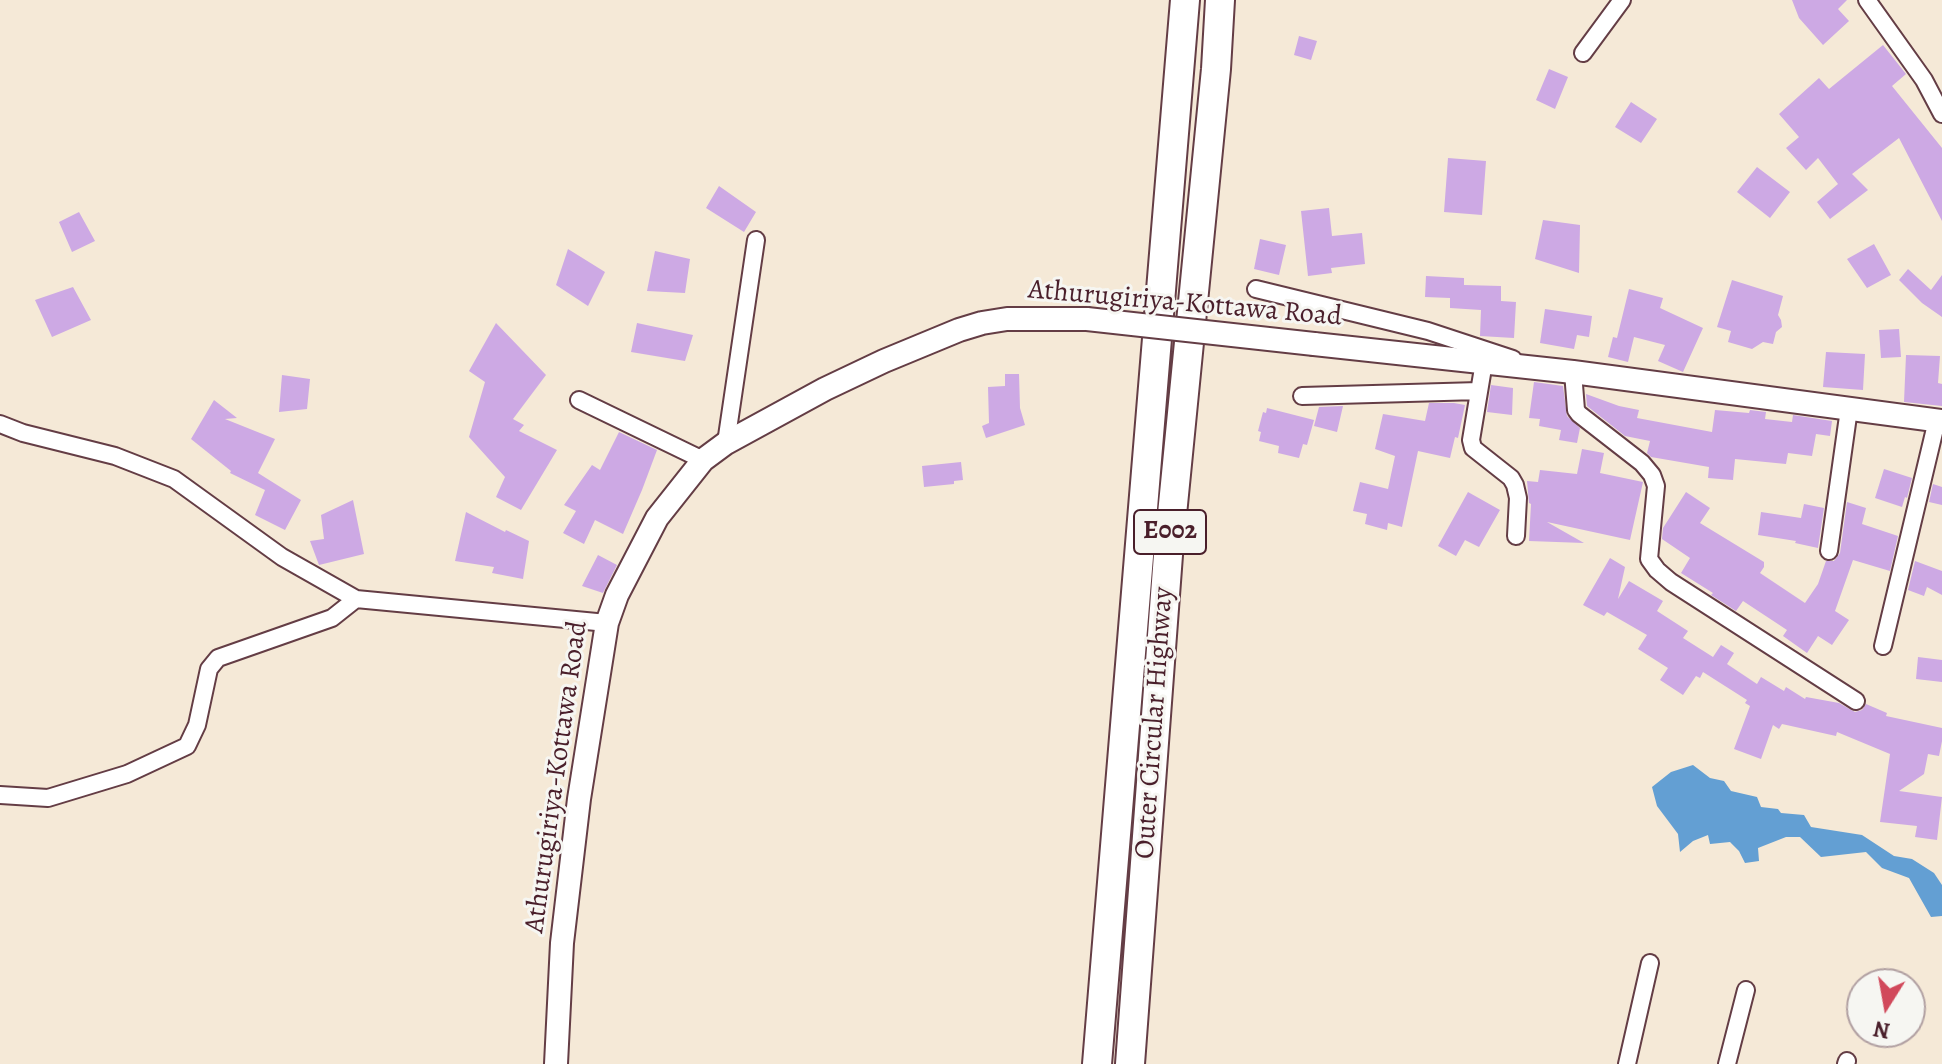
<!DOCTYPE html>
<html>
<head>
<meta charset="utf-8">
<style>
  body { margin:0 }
  #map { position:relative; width:1942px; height:1064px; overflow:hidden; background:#f5e9d7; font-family:Alegreya,serif }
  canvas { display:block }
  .north { position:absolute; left:1846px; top:968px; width:80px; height:80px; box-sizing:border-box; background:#f6f6f2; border:2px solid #b1a0a2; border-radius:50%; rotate:191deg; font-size:22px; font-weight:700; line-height:32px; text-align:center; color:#4a1f2b }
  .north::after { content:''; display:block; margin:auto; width:28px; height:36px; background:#d1495b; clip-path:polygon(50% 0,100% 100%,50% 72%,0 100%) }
</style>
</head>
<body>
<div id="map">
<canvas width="1942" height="1064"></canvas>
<div class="north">N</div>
</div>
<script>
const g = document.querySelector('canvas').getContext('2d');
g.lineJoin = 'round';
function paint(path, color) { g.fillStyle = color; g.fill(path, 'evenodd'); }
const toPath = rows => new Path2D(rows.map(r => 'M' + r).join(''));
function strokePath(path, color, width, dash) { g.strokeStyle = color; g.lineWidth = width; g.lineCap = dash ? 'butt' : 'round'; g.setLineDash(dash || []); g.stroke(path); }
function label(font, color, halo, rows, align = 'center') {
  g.font = font + ' Alegreya,serif'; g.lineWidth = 6; g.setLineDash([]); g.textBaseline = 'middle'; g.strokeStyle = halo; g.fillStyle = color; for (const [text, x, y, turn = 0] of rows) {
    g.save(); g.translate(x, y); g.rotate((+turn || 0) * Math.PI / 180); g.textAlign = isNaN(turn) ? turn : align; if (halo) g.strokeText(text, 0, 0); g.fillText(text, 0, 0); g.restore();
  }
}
paint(toPath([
  [1693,765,1710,778,1724,781,1731,791,1757,797,1761,807,1778,809,1781,813,1804,815,1811,827,1862,835,1894,856,1912,859,1934,873,1942,885,1942,916,1931,917,1909,878,1882,868,1866,852,1821,857,1800,837,1786,837,1758,848,1759,861,1745,863,1739,851,1730,842,1710,844,1708,835,1693,841,1680,852,1678,834,1657,806,1652,787,1671,772]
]), '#639fd3');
paint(toPath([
  [1792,0,1847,0,1838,9,1849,21,1823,45,1799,18],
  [1299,36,1317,41,1311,60,1294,55],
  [1883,45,1906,74,1892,86,1942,148,1942,221,1899,138,1852,174,1868,190,1830,219,1817,202,1838,184,1818,158,1806,170,1786,148,1799,137,1779,114,1819,78,1829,89],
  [1549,69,1568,77,1555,109,1536,100],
  [1631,102,1657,119,1641,143,1615,127],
  [1448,158,1486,161,1482,215,1444,212],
  [1757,167,1790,192,1770,218,1737,192],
  [719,186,756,212,744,232,706,208],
  [1329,208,1332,236,1362,233,1365,264,1331,268,1332,273,1308,276,1301,211],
  [79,212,95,241,72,252,59,222],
  [1543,220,1580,225,1579,273,1535,259],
  [1260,239,1286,245,1279,275,1254,269],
  [1874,244,1891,275,1867,288,1847,259],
  [568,249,605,272,588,306,556,285],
  [655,251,690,259,685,293,647,291],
  [1908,269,1931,290,1942,275,1942,317,1922,303,1899,280],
  [1426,276,1464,278,1464,285,1501,286,1501,301,1516,302,1514,338,1480,336,1481,310,1450,308,1450,298,1425,297],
  [1732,280,1783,296,1778,315,1781,320,1782,327,1776,332,1773,344,1763,342,1752,349,1728,342,1731,331,1717,327],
  [73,287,91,320,52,337,35,300],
  [1629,289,1663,298,1660,308,1703,328,1683,372,1658,361,1665,345,1634,337,1628,362,1608,357,1613,337,1617,338],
  [1545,309,1592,316,1589,337,1577,335,1574,349,1540,343],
  [496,323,546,375,513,419,524,425,519,431,557,450,521,510,496,497,505,477,469,437,485,382,469,371],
  [637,323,693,335,685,361,631,352],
  [1899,329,1901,357,1881,358,1879,330],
  [1826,352,1865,354,1863,390,1823,387],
  [1906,355,1940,356,1938,383,1942,384,1942,406,1904,402],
  [1005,374,1019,374,1020,408,1025,425,986,438,982,426,989,423,988,387,1005,386],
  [282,375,310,379,307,409,279,412],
  [1534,382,1563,386,1567,416,1580,428,1577,443,1559,440,1561,430,1539,426,1540,419,1529,418],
  [1491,385,1513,388,1512,415,1487,412],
  [1586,394,1619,406,1639,410,1637,418,1712,432,1715,410,1749,413,1750,410,1766,412,1765,419,1792,422,1793,415,1832,421,1830,436,1816,434,1812,456,1788,453,1786,464,1735,459,1733,480,1708,478,1709,467,1651,457,1647,453,1650,441,1625,436,1587,406],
  [214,400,237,418,225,419,275,439,258,473,301,500,285,530,255,515,265,490,230,473,231,471,191,439],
  [1429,403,1454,403,1465,405,1458,438,1455,437,1450,458,1418,451,1402,527,1388,523,1387,530,1365,524,1367,514,1353,511,1360,482,1388,489,1395,456,1375,449,1383,414,1425,421],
  [1343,406,1337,432,1314,426,1319,407],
  [1267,408,1314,420,1307,445,1303,444,1299,458,1278,453,1279,446,1259,441,1261,432,1258,431,1263,412,1266,413],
  [619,432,657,450,642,490,623,534,595,520,584,544,563,533,576,511,564,505,592,465,600,470],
  [1582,449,1604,453,1600,473,1643,482,1630,540,1547,522,1584,543,1529,541,1531,504,1529,503,1527,481,1538,482,1540,470,1577,474],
  [961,462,963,480,954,481,954,484,924,487,922,466],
  [1884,469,1912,478,1907,498,1905,497,1902,507,1875,498],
  [1933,484,1942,487,1942,505,1929,502],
  [1468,492,1500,510,1479,547,1465,540,1456,556,1438,546],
  [1686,492,1710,508,1700,523,1764,562,1764,567,1760,573,1805,603,1818,584,1826,561,1834,561,1840,553,1847,502,1866,508,1862,524,1898,536,1890,571,1853,560,1835,611,1849,620,1832,645,1818,636,1807,653,1783,636,1787,630,1743,601,1736,611,1711,595,1713,593,1681,573,1690,558,1662,539,1663,528],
  [353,500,364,554,319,565,310,541,324,539,321,515],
  [1804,504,1824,508,1818,548,1795,543,1796,541,1758,535,1761,512,1801,518],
  [466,512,505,532,506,530,529,541,523,579,492,573,494,567,455,561],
  [598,555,617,565,603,593,582,586],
  [1610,558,1625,567,1618,599,1629,581,1663,601,1657,611,1688,631,1683,638,1713,657,1721,645,1734,653,1727,664,1757,684,1761,677,1784,691,1786,687,1805,699,1806,697,1839,703,1855,712,1862,710,1866,704,1887,713,1886,716,1942,728,1942,741,1939,756,1928,754,1924,774,1899,791,1942,797,1937,840,1915,837,1917,826,1880,822,1890,754,1837,732,1836,736,1782,724,1779,729,1773,725,1761,759,1734,749,1750,706,1745,703,1747,700,1703,672,1700,678,1696,676,1683,695,1660,680,1668,668,1638,649,1647,635,1607,612,1604,616,1583,605],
  [1915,561,1942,571,1942,595,1927,587,1924,596,1908,590],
  [1918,657,1942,660,1942,682,1916,679]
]), '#cda9e4');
const street = toPath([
  [1867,0,1924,80,1942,114],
  [1583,53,1622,0],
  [1256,289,1428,331,1513,359],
  [1484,362,1471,440,1473,448,1511,478,1515,485,1518,498,1516,536],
  [1573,372,1576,410,1579,414,1642,463,1652,475,1656,486,1649,559,1657,570,1671,582,1856,701],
  [1302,396,1479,391],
  [579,400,703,460],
  [0,424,23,433,115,456,174,479,282,557,356,599,607,623],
  [726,443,756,240],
  [1829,551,1849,409],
  [1883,646,1937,420],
  [0,795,48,798,127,774,187,746,197,725,209,669,218,658,332,618,356,599],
  [1627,1064,1650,963],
  [1727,1064,1746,990],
  [1846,1064,1847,1061]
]);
const secondary = toPath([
  [1314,344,1573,372,1942,421],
  [556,1064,562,943,579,799,607,623,617,595,657,518,703,460,726,443,825,389,884,361,959,330,982,323,1007,319,1087,319]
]);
const highway = toPath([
  [1097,1064,1185,0],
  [1130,1064,1168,555,1216,69,1220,0]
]);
strokePath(street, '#643d45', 20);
strokePath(secondary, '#643d45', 26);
strokePath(highway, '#643d45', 32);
strokePath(street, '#fff', 16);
strokePath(secondary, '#fff', 22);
strokePath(highway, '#fff', 28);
const secondaryBridge = toPath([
  [1087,319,1314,344]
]);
strokePath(secondaryBridge, '#643d45', 26, []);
strokePath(secondaryBridge, '#fff', 22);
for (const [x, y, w] of [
  [1170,532,72]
]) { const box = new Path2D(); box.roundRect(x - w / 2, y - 22, w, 44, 6); g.fillStyle = '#f6f6f2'; g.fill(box); strokePath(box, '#4a1f2b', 2); }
label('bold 26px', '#4a1f2b', null, [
  ["E002",1170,532]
]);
label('28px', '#4a1f2b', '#f6f6f2', [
  ["Athurugiriya-Kottawa Road",1185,304,5],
  ["Outer Circular Highway",1155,723,-86],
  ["Athurugiriya-Kottawa Road",557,777,-82]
]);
</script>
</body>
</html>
